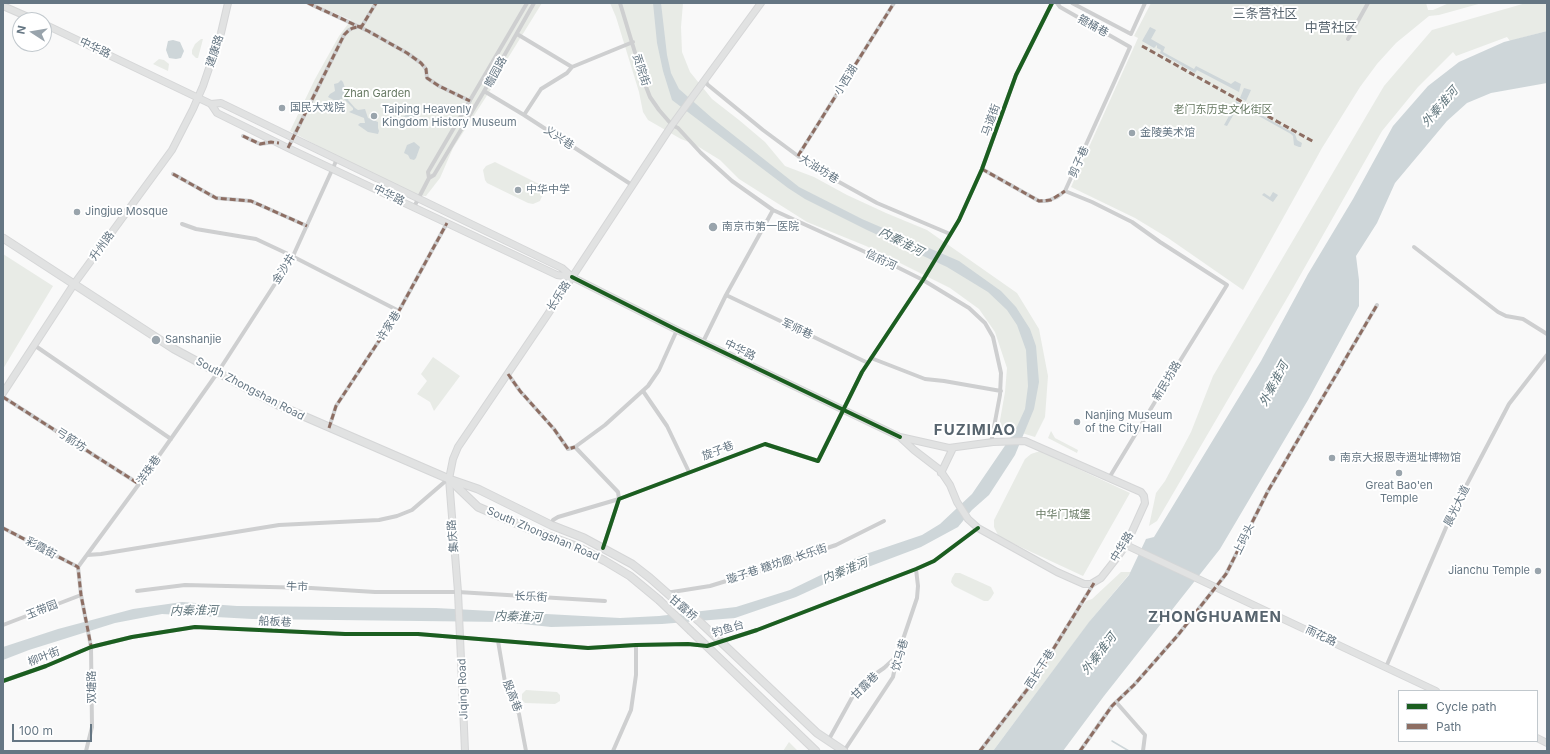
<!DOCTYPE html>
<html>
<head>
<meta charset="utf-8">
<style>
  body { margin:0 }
  #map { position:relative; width:1550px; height:754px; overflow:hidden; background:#f9f9f9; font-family:Inter,sans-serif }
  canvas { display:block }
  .frame { position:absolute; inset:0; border:4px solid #657683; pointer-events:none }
  .legend { position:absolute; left:1398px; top:690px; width:140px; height:52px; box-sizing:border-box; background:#fff; border:1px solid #c1c8cd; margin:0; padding:5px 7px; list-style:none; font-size:12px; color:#657683 }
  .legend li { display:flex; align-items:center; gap:8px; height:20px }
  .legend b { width:20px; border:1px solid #c1c8cd }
  .north { position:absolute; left:12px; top:12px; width:40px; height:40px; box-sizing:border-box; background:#fff; border:1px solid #c1c8cd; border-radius:50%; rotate:282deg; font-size:11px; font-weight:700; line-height:16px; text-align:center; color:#657683 }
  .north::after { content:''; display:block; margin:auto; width:14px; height:18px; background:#99a4ac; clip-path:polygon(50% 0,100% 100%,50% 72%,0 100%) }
  .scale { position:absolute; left:12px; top:724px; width:80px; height:18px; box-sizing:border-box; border:2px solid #657683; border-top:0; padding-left:5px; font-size:12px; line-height:14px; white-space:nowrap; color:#657683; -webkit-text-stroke:3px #fff; paint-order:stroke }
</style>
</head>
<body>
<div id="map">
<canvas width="1550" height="754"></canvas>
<div class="frame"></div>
<ul class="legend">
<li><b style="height:5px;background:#1b5e20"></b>Cycle path</li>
<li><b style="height:5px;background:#8d6e63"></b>Path</li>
</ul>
<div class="north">N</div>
<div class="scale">100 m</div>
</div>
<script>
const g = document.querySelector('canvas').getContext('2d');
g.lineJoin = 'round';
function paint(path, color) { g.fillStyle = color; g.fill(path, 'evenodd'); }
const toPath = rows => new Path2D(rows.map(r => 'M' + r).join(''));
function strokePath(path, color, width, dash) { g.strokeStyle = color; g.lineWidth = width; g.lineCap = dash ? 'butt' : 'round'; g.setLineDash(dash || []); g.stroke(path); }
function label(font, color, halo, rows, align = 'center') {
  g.font = font + ' Inter,"Noto Sans SC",sans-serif'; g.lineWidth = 4; g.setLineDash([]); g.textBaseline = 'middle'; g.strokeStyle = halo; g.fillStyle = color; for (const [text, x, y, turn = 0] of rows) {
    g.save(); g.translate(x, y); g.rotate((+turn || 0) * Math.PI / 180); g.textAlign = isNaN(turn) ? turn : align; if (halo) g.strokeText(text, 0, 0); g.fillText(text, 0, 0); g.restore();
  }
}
paint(toPath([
  [310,3,542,3,508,58,495,83,453,148,440,178,426,196,409,195,290,131,315,79,339,36,351,20],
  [610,3,683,3,681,27,682,52,690,72,712,99,739,120,765,142,785,166,814,177,847,195,886,213,927,230,1017,293,1039,329,1048,376,1045,417,1035,437,999,426,1005,392,1007,368,995,332,979,309,950,288,866,246,807,222,739,179,720,160,694,144,681,139,648,120,643,112,639,92,616,17],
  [1151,3,1426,3,1428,10,1433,10,1449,3,1482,3,1439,15,1429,16,1396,43,1377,64,1360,87,1322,148,1243,290,1168,238,1135,218,1071,187,1138,38,1134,36],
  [1526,3,1547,3,1547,31,1510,41,1507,37,1456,56,1453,52,1418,87,1382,131,1293,288,1157,521,1149,526,1156,493,1165,481,1191,432,1213,376,1384,86,1432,30],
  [201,39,203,39,198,58,196,58,192,54,192,50,195,44],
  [159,59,164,60,169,64,168,71,153,64],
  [495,162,543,186,542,196,540,201,533,204,528,203,487,183,485,180,483,170,486,166],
  [3,254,53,286,3,369],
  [433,357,460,376,434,411,430,402,417,394,427,381,421,374],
  [1051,431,1055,438,1078,450,1077,453,1048,438],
  [1040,451,1130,493,1083,576,999,537,994,527,994,520,1025,459,1031,454],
  [1121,572,1131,572,1091,620,993,751,981,751,1086,601,1092,599],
  [955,573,960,573,991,587,994,593,991,598,988,601,984,601,954,586,951,582,952,578],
  [526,690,557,692,560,695,560,701,555,704,525,703,522,700,522,694],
  [789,742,798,751,783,751]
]), '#e8ebe6');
paint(toPath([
  [653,3,661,3,667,55,671,73,679,89,712,118,799,187,862,219,959,261,1001,291,1016,307,1030,329,1036,346,1039,382,1034,409,1015,455,989,495,972,510,958,527,921,547,831,581,796,597,735,618,662,624,551,627,504,622,252,619,162,614,115,623,29,650,3,660,3,647,58,629,133,609,182,602,237,606,436,608,620,618,659,616,736,607,790,590,860,556,922,535,940,524,972,494,1015,431,1025,409,1028,386,1026,350,1017,325,1007,310,988,292,947,267,867,230,805,199,788,188,672,100,663,71,657,43],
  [1150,27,1156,30,1151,39,1165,47,1163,52,1194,69,1196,66,1231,84,1235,81,1241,84,1239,92,1197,70,1195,73,1160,53,1161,50,1157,48,1157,45,1154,48,1142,41],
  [1547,31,1547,83,1491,93,1467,103,1447,121,1395,183,1377,223,1356,256,1359,280,1359,306,1308,400,1220,549,1104,696,1063,751,993,751,1089,622,1129,575,1146,539,1154,537,1261,361,1308,274,1353,199,1393,126,1428,86,1459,62,1504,42],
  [173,40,180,42,184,51,181,58,176,59,169,58,166,50,168,41],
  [341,80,343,82,345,88,350,92,351,94,348,100,355,108,358,110,365,109,368,118,378,122,378,128,379,131,378,134,368,132,358,125,360,123,365,123,364,118,349,112,353,110,353,108,343,98,339,103,328,97,330,94,335,91,334,84,338,83],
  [1244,88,1251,90,1246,101,1240,98],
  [1236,101,1292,132,1295,134,1297,140,1302,143,1301,147,1299,147,1294,145,1293,136,1291,134,1239,105,1227,126,1224,125,1229,116,1209,106,1211,102,1231,112],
  [414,105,418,107,421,111,411,120,408,127,401,126,400,123,401,118,405,116,407,110],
  [414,142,420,147,416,158,414,160,410,159,408,155,404,153,407,145],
  [1273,192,1278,195,1273,202,1262,195,1264,193,1270,197]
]), '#ced6d9');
strokePath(toPath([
  [1112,741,1129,751]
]), '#ced6d9', 1.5);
const secondary = toPath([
  [3,6,35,20],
  [44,24,211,104,217,113,288,148,557,275,572,277],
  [211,104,221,103,562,268,572,277,677,330,900,437,949,448,993,442,1025,441,1141,492,1144,496,1145,503,1126,545,1119,555,1101,578,1091,584,1084,584,1057,572,978,528,968,519,957,502,950,485,940,470,914,450,900,437],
  [3,393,74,284,172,150,193,109,203,86,221,33,228,3],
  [941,473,953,448],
  [1126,545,1436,691],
  [1537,738,1547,743],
  [465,751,458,592,449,479,453,459,458,447,546,317,672,125,761,3]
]);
const primary = toPath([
  [3,238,174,349,278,405,449,479,478,489,551,525,584,538,632,564,650,578,701,623,817,733,844,751],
  [452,482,478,507,527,528,578,547,605,561,630,576,659,600],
  [691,631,816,751]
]);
strokePath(secondary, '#d5d6d7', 8);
strokePath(primary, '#d5d6d7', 9);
strokePath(toPath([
  [308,3,368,31,407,53,421,63,426,69,427,78,439,86,470,101],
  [620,3,643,79,650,97,659,110,672,125,678,128,701,153,732,181,773,210,885,261,923,280,969,308,985,323,993,337,1001,373,1000,395,991,443],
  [1072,3,1131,34,1145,3],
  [517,34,572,67],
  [1348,39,1368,3],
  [705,81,708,85,763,130,798,156,830,177,877,203,950,234],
  [484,91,524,115,632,185],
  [524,115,541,89,567,73,572,67,633,42],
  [243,136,260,144,274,142],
  [288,148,344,35,349,30,353,28,362,26,376,3],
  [798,156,894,3],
  [982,169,1039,201,1047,201,1057,197,1065,191,1113,85,1130,47,1060,7,1057,3],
  [173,174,216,198,251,201,307,226],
  [429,178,434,175,483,93,534,3],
  [1065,191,1092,202,1132,222,1160,242,1227,285,1170,377,1109,478],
  [414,207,429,178,428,172,527,3],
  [182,224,196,229,256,239,288,254,399,311],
  [1414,247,1498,312,1506,316,1523,319,1547,334],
  [726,295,868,363],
  [703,342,726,295,773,210],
  [34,345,171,439],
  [871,358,925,379,944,381,1001,391],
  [508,374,520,391,554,429,568,449,575,447],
  [643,391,667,426,689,472],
  [3,397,139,484],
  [329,428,336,406,400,309,447,223],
  [551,525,553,520,558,517,619,499,618,492,575,447,605,425,648,386,659,370,677,330],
  [3,528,78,567],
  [603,548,619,499,765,444,818,461,862,372,923,280,959,220,982,169,1016,75,1052,3],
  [87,555,101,554,279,525,379,520,397,516,412,510,448,479],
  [78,567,139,484,218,372,293,256,337,159],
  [78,567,81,595,91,647,92,727,86,751],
  [137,591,185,585,311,588,375,592,458,592,605,601],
  [666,593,710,586,749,574,836,545,884,521],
  [3,625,81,595],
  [498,641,505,682,519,714,526,751],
  [1386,667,1454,509,1509,404,1547,355],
  [3,681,46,666,91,647,132,637,195,627,345,634,418,634,588,648,636,645,688,644,707,646,757,630,916,569,934,561,978,528],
  [1116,702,1145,735,1143,751],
  [828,741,854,694,871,677,884,668,896,657],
  [613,751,631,710,636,675,636,645],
  [844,751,893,677,897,657,917,598,918,586,916,569],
  [980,751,1033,682,1094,583],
  [1080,751,1112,706,1134,685,1178,635,1226,574,1268,491,1377,305]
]), '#cecfd0', 4);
strokePath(secondary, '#e1e2e2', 6);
strokePath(primary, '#e1e2e2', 7);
const primaryBridge = toPath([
  [659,600,691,631]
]);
strokePath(primaryBridge, '#d5d6d7', 9, []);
strokePath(primaryBridge, '#e1e2e2', 7);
strokePath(toPath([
  [308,3,368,31,407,53,421,63,426,69,427,78,439,86,470,101],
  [1142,46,1314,142],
  [243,136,260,144,271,142,279,143],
  [288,148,344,35,349,30,353,28,362,26,376,3],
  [798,156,894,3],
  [982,169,1039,201,1051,200,1065,191],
  [173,174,216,198,251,201,307,226],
  [508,374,520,391,554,429,568,449,575,447],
  [3,397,139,484],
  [329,428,336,406,400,309,447,223],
  [3,528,78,567,81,595,91,646],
  [980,751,1033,682,1094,583],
  [1080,751,1112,706,1134,685,1178,635,1226,574,1268,491,1377,305]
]), '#8d6e63', 3, [6, 3]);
strokePath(toPath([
  [572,277,677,330,900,437],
  [603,548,619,499,765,444,818,461,862,372,923,280,959,220,982,169,1016,75,1052,3],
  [3,681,46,666,91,647,132,637,195,627,345,634,418,634,588,648,636,645,688,644,707,646,757,630,916,569,934,561,978,528]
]), '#1b5e20', 4);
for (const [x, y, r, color] of [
  [282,108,4,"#99a4ac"],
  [374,116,4,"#99a4ac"],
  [1132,133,4,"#99a4ac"],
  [518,190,4,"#99a4ac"],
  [77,212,4,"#99a4ac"],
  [713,227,5,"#99a4ac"],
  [156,340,5,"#99a4ac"],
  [1077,422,4,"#99a4ac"],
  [1332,458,4,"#99a4ac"],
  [1399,473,4,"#99a4ac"],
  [1538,571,4,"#99a4ac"]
]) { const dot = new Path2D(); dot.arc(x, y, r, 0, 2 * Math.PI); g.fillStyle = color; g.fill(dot); strokePath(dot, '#fff', 1.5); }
label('11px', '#657683', '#fff', [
  ["箍桶巷",1093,26,29],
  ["中华路",95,48,25],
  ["建康路",215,51,-72],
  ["贡院街",641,70,72],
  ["瞻园路",496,72,-61],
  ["小西湖",846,80,-58],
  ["马道街",991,120,-70],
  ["义兴巷",559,138,33],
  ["剪子巷",1079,162,-66],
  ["大油坊巷",819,169,32],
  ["中华路",389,195,26],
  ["升州路",102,246,-54],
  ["信府河",881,260,25],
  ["金沙井",284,269,-58],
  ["长乐路",559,296,-57],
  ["许家巷",389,326,-57],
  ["军师巷",797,329,25],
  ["中华路",740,350,26],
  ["新民坊路",1167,381,-59],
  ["South Zhongshan Road",250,389,28],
  ["弓箭坊",71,440,33],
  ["旋子巷",718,451,-21],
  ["洋珠巷",149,470,-55],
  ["晨光大道",1457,506,-64],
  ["South Zhongshan Road",543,534,23],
  ["集庆路",453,536,-95],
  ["上码头",1244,539,-64],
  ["中华路",1122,547,-59],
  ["彩霞街",41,548,28],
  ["璇子巷 糖坊廊 长乐街",777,564,-18],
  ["牛市",297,587,2],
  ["长乐街",531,597,3],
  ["甘露桥",683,608,40],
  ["玉带园",42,610,-21],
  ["船板巷",275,622,3],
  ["钓鱼台",728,629,-17],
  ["雨花路",1321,636,25],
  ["饮马巷",900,655,-74],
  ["柳叶街",44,657,-21],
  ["西长干巷",1040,669,-57],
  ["甘露巷",865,686,-45],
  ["双塘路",92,687,-91],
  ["Jiqing Road",463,689,-92],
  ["殷高巷",512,696,69]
]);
label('11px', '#687a64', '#fff', [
  ["Zhan Garden",377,94],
  ["老门东历史文化街区",1223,110],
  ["中华门城堡",1063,515]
]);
label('11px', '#657683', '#fff', [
  ["国民大戏院",290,108],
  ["Taiping Heavenly",382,110],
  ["Kingdom History Museum",382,123],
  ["金陵美术馆",1140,133],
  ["中华中学",526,190],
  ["Jingjue Mosque",85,212],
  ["南京市第一医院",722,227],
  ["Sanshanjie",165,340],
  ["Nanjing Museum",1085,416],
  ["of the City Hall",1085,429],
  ["南京大报恩寺遗址博物馆",1340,458],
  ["Great Bao'en",1399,486,"center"],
  ["Temple",1399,499,"center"],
  ["Jianchu Temple",1530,571,"right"]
], 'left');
label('italic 12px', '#60757c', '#fff', [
  ["外秦淮河",1440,107,-49],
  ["内秦淮河",901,242,27],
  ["外秦淮河",1274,384,-62],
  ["内秦淮河",845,571,-22],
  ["内秦淮河",194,611,-1],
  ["内秦淮河",518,617,2],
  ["外秦淮河",1099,654,-52]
]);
label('13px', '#57646e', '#fff', [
  ["三条营社区",1265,14],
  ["中营社区",1331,28]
]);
g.letterSpacing = '1px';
label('bold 15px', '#57646e', '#fff', [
  ["FUZIMIAO",975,430],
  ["ZHONGHUAMEN",1215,617]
]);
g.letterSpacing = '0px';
</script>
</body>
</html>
